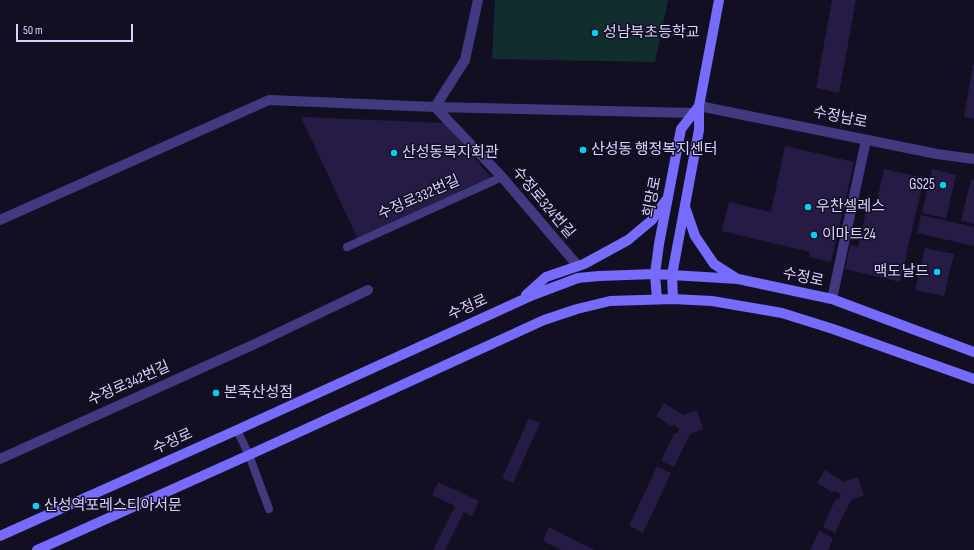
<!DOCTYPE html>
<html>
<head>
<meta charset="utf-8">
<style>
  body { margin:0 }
  #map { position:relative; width:974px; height:550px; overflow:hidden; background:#130f23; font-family:"Sofia Sans Condensed",sans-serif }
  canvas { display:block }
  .scale { position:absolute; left:16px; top:24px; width:117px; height:18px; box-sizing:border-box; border:2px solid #d9d2fe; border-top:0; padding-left:5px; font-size:12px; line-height:14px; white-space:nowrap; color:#d9d2fe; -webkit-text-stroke:3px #130f23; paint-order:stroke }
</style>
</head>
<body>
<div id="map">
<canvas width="974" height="550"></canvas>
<div class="scale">50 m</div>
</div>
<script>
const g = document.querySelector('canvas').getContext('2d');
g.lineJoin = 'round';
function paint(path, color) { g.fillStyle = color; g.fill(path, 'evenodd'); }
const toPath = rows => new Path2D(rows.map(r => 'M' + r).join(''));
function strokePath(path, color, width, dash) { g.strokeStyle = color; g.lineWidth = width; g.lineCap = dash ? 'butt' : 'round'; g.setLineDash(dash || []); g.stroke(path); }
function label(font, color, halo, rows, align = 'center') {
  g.font = font + ' "Sofia Sans Condensed","Noto Sans KR",sans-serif'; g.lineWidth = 3; g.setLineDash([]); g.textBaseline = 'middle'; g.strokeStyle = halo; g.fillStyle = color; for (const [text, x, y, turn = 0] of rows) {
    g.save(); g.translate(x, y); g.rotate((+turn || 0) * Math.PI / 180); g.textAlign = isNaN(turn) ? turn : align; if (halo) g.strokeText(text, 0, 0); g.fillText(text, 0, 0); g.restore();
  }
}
paint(toPath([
  [495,0,668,0,655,62,492,59]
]), '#122d2d');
paint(toPath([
  [832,0,856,0,839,93,816,88],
  [973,65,974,65,974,119,964,117],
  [301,117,445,123,495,182,360,244],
  [785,146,854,162,831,262,809,257,810,252,722,231,729,202,771,212],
  [884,169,924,178,900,282,845,269,850,245,858,247,868,203,876,205],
  [932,169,956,175,946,218,922,213],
  [971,179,974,180,974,224,961,221],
  [921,215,974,227,974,246,917,233],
  [925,248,954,254,944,296,915,290],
  [664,403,683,415,697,410,703,429,690,434,674,467,661,461,674,434,678,433,679,428,674,425,671,426,656,416],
  [529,418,540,423,513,483,502,478],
  [657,466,671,473,643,533,629,526],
  [825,470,844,482,858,477,864,495,851,500,835,533,823,527,835,500,839,499,841,494,835,491,832,492,817,483],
  [438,482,479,501,472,516,464,512,445,550,433,550,455,506,432,495],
  [549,527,594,550,561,550,543,541],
  [819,531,833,538,828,550,810,550]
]), '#261b44');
strokePath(toPath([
  [347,247,502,177],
  [237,430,249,455,269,509]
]), '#413a81', 8);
strokePath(toPath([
  [478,0,465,60,435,107,502,177,578,266],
  [699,106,937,154,974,159],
  [0,220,269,100,435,107,693,113],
  [832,299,866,140],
  [0,459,257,343,368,290]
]), '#413a81', 10);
strokePath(toPath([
  [685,207,695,236,714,264,736,278],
  [526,295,546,277,584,264,628,240,652,220,666,200],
  [657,299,655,274,659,244,681,129,699,106],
  [673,299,672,275,699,130,699,106,719,0],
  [0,536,237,430,533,295,578,278,599,276,655,274,738,279,832,299,974,352],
  [37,550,249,455,544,320,577,309,610,301,673,299,712,301,782,313,833,329,974,379]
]), '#766bfc', 10);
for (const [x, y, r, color] of [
  [595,33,4,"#05d1f7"],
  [583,150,4,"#05d1f7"],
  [394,153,4,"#05d1f7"],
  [943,185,4,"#05d1f7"],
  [808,207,4,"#05d1f7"],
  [814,235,4,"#05d1f7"],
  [937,272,4,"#05d1f7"],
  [216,393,4,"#05d1f7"],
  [36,506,4,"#05d1f7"]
]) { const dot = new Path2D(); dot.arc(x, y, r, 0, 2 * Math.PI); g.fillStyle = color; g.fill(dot); strokePath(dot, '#130f23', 1.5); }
label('15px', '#d9d2fe', '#130f23', [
  ["성남북초등학교",603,33],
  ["산성동 행정복지센터",591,150],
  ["산성동복지회관",402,153],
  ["GS25",935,185,"right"],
  ["우찬셀레스",816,207],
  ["이마트24",822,235],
  ["맥도날드",929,272,"right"],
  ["본죽산성점",224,393],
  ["산성역포레스티아서문",44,506]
], 'left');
label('15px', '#d9d2fe', '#130f23', [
  ["수정남로",840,118,12],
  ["희망로",653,197,-79],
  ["수정로332번길",419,198,-24],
  ["수정로324번길",543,203,50],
  ["수정로",803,278,12],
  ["수정로",468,308,-24],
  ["수정로342번길",129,384,-24],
  ["수정로",173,442,-24]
]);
</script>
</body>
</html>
